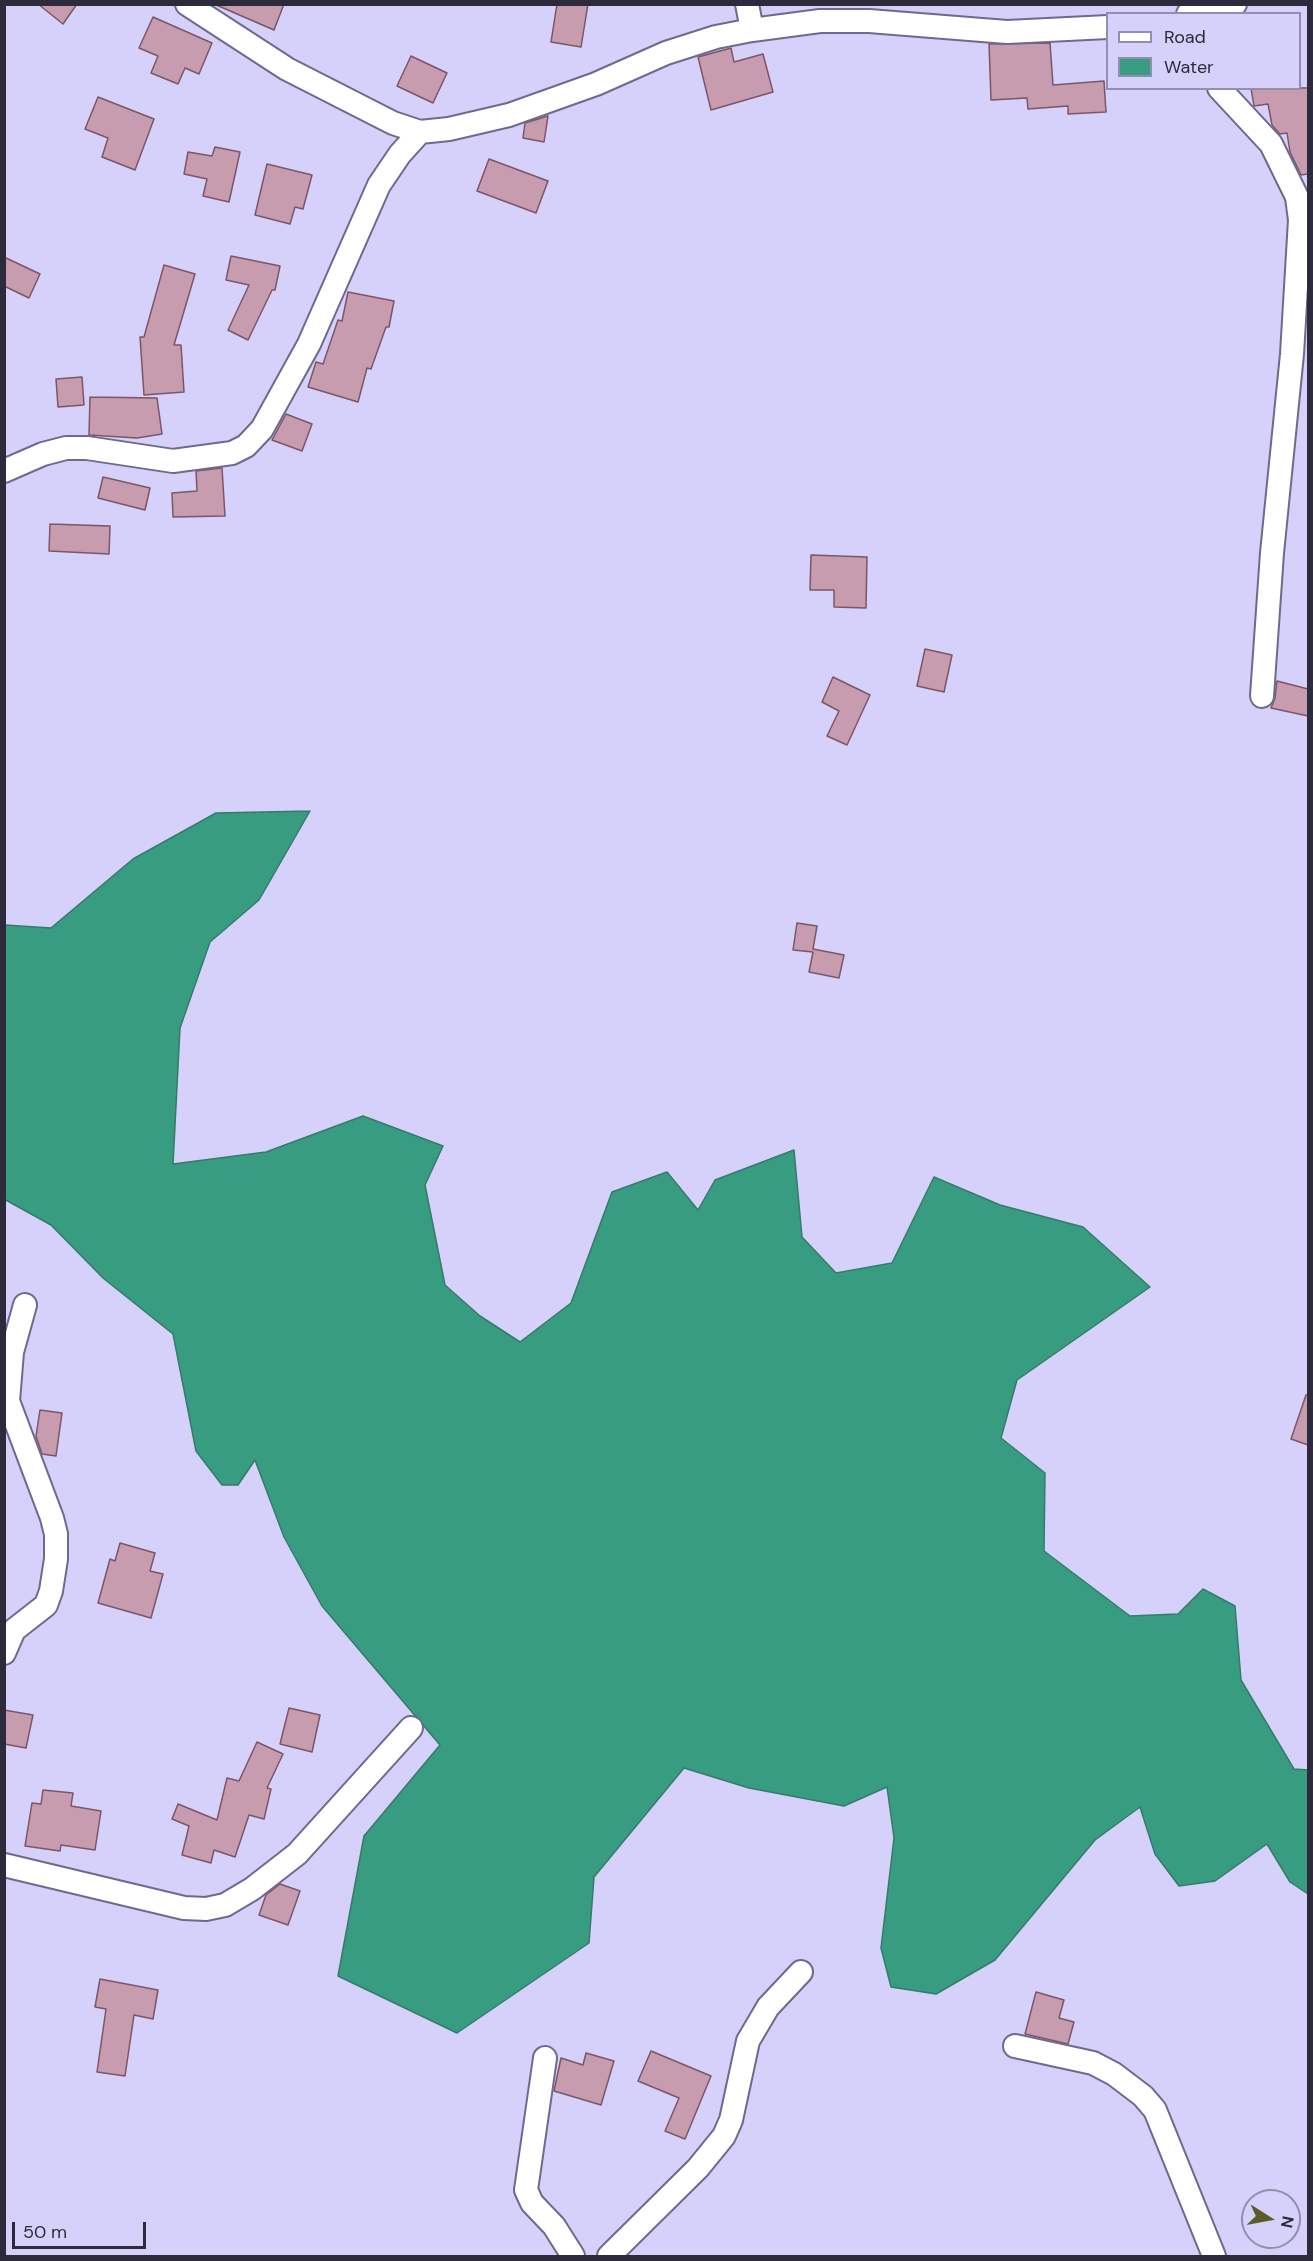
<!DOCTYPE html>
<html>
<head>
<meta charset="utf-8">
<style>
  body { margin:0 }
  #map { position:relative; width:1313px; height:2261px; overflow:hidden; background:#d5d1fa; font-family:"DM Sans",sans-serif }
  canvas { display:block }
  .frame { position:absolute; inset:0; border:6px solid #2d2b3b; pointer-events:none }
  .legend { position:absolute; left:1106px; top:12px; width:195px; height:78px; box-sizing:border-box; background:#d5d1fa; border:2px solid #928fae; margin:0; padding:8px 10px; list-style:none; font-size:18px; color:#2d2b3b }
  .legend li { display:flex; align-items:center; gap:12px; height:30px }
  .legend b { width:30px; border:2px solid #928fae }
  .north { position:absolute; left:1241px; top:2189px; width:60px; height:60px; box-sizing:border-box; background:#d5d1fa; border:2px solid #928fae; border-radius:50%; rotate:101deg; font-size:16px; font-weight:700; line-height:24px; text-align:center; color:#2d2b3b }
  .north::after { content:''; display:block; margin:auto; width:21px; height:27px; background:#5b5c2a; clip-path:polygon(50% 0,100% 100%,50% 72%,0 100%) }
  .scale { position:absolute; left:12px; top:2222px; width:134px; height:27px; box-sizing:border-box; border:3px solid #2d2b3b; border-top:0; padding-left:8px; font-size:18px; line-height:21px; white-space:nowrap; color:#2d2b3b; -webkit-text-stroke:4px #d5d1fa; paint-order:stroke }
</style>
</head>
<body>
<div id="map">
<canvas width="1313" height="2261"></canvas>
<div class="frame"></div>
<ul class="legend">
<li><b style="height:8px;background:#fff"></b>Road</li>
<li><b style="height:16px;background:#389d80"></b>Water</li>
</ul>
<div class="north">N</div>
<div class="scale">50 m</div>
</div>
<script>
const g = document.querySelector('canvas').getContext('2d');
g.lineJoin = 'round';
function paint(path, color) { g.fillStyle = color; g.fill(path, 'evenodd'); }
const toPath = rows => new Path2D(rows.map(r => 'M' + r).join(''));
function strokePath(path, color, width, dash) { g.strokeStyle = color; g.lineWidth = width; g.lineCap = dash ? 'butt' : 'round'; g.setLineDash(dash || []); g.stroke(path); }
const water = toPath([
  [310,811,259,900,210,942,180,1028,173,1164,266,1152,363,1116,443,1146,425,1185,445,1285,480,1316,520,1342,571,1303,612,1192,667,1172,698,1210,715,1180,794,1150,802,1237,836,1273,892,1263,934,1177,1000,1205,1083,1227,1150,1287,1017,1380,1001,1438,1045,1473,1044,1551,1130,1616,1178,1614,1203,1589,1235,1606,1241,1680,1294,1769,1308,1770,1308,1894,1290,1882,1267,1844,1215,1881,1179,1886,1155,1854,1140,1807,1095,1840,995,1960,936,1994,891,1987,881,1948,894,1838,887,1787,844,1806,749,1788,684,1768,594,1877,589,1943,457,2033,338,1976,364,1836,440,1745,322,1606,284,1537,255,1460,238,1485,222,1485,196,1451,173,1334,103,1278,51,1225,4,1199,5,925,51,928,133,859,216,813,310,811]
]);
paint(water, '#389d80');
strokePath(water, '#357b6b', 1.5);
const building = toPath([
  [38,4,77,4,63,24,38,4],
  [214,4,284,4,274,30,214,4],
  [557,4,588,4,581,47,551,42,557,4],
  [153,17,212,43,199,74,185,68,178,84,151,73,158,56,139,48,153,17],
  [1050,43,1053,85,1104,81,1106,112,1068,114,1068,106,1028,109,1027,98,991,100,989,44,1050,43],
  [731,48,734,62,763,54,773,92,711,110,698,57,731,48],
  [411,56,447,73,433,103,397,86,411,56],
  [1251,88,1308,88,1308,174,1301,175,1290,152,1287,133,1280,134,1272,125,1268,104,1254,106,1251,88],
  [98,97,154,119,135,170,102,157,108,138,85,129,98,97],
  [548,116,544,142,523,138,525,123,548,116],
  [215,147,240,152,229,202,203,196,207,179,184,174,188,152,212,156,215,147],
  [489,159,548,181,536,213,477,191,489,159],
  [267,164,312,175,303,209,295,207,290,224,255,215,267,164],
  [231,256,280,266,275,290,272,290,248,340,228,330,249,285,226,280,231,256],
  [4,257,40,274,29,298,4,286,4,257],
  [164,265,195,274,174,345,181,345,184,392,144,395,140,337,144,337,164,265],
  [348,292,394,301,389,327,386,327,371,369,367,368,358,402,308,387,316,362,323,364,338,320,342,321,348,292],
  [82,377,84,405,58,407,56,379,82,377],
  [90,397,157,398,162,434,137,438,89,435,90,397],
  [286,414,312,424,302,451,272,440,286,414],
  [222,468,225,516,173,517,172,493,197,491,196,471,222,468],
  [103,477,150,488,145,510,98,498,103,477],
  [50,524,110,526,109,554,49,551,50,524],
  [811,555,867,557,866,608,834,607,834,590,810,590,811,555],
  [925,649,952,655,944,692,917,686,925,649],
  [833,677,870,695,847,745,827,736,839,711,822,702,833,677],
  [1277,681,1308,689,1308,716,1271,708,1275,698,1277,681],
  [797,923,817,926,813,949,844,955,839,978,809,972,813,952,793,950,797,923],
  [1306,1395,1308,1395,1308,1445,1291,1439,1306,1395],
  [40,1410,62,1413,56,1456,42,1454,36,1436,40,1410],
  [120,1543,155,1553,150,1571,163,1574,151,1618,98,1603,110,1559,115,1561,120,1543],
  [289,1708,320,1715,312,1752,280,1744,289,1708],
  [4,1710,33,1715,26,1748,4,1744,4,1710],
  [257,1742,283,1754,267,1788,271,1789,264,1819,249,1815,235,1857,214,1850,211,1863,182,1855,189,1826,172,1819,178,1804,217,1820,227,1778,239,1781,257,1742],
  [43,1790,73,1793,71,1806,101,1811,95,1850,61,1845,60,1851,25,1846,32,1803,41,1804,43,1790],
  [280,1884,300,1891,288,1925,259,1915,266,1895,280,1884],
  [100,1979,158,1990,153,2019,134,2015,125,2076,97,2072,106,2009,95,2007,100,1979],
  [1036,1992,1064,2000,1059,2018,1074,2022,1068,2044,1025,2034,1036,1992],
  [651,2051,711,2076,685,2139,665,2131,679,2098,638,2081,651,2051],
  [586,2053,614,2061,601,2105,554,2091,561,2058,583,2065,586,2053]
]);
paint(building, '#c69cae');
strokePath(building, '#7c5668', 1.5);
const minor = toPath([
  [187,4,287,69,393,123,420,132],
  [747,4,752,30],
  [1188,14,1235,4],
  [1219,88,1271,144,1297,197,1300,220,1292,354,1272,553,1262,696],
  [4,471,43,454,66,448,87,448,173,461,232,453,246,446,262,429,309,344,379,185,400,154,420,132,449,129,509,115,596,84,666,53,716,37,752,30,820,21,869,21,1007,32,1108,27],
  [4,1653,14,1630,46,1605,51,1591,56,1559,56,1534,52,1518,8,1401,12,1352,25,1305],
  [4,1865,184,1908,206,1909,225,1905,252,1889,297,1854,411,1728],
  [1015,2046,1093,2063,1114,2074,1143,2096,1155,2110,1214,2256],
  [545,2058,526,2190,532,2203,554,2226,573,2256],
  [609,2256,698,2168,724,2136,731,2120,748,2041,768,2007,801,1972]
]);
strokePath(minor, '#6e698d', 26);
strokePath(minor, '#fff', 22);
</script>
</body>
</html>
